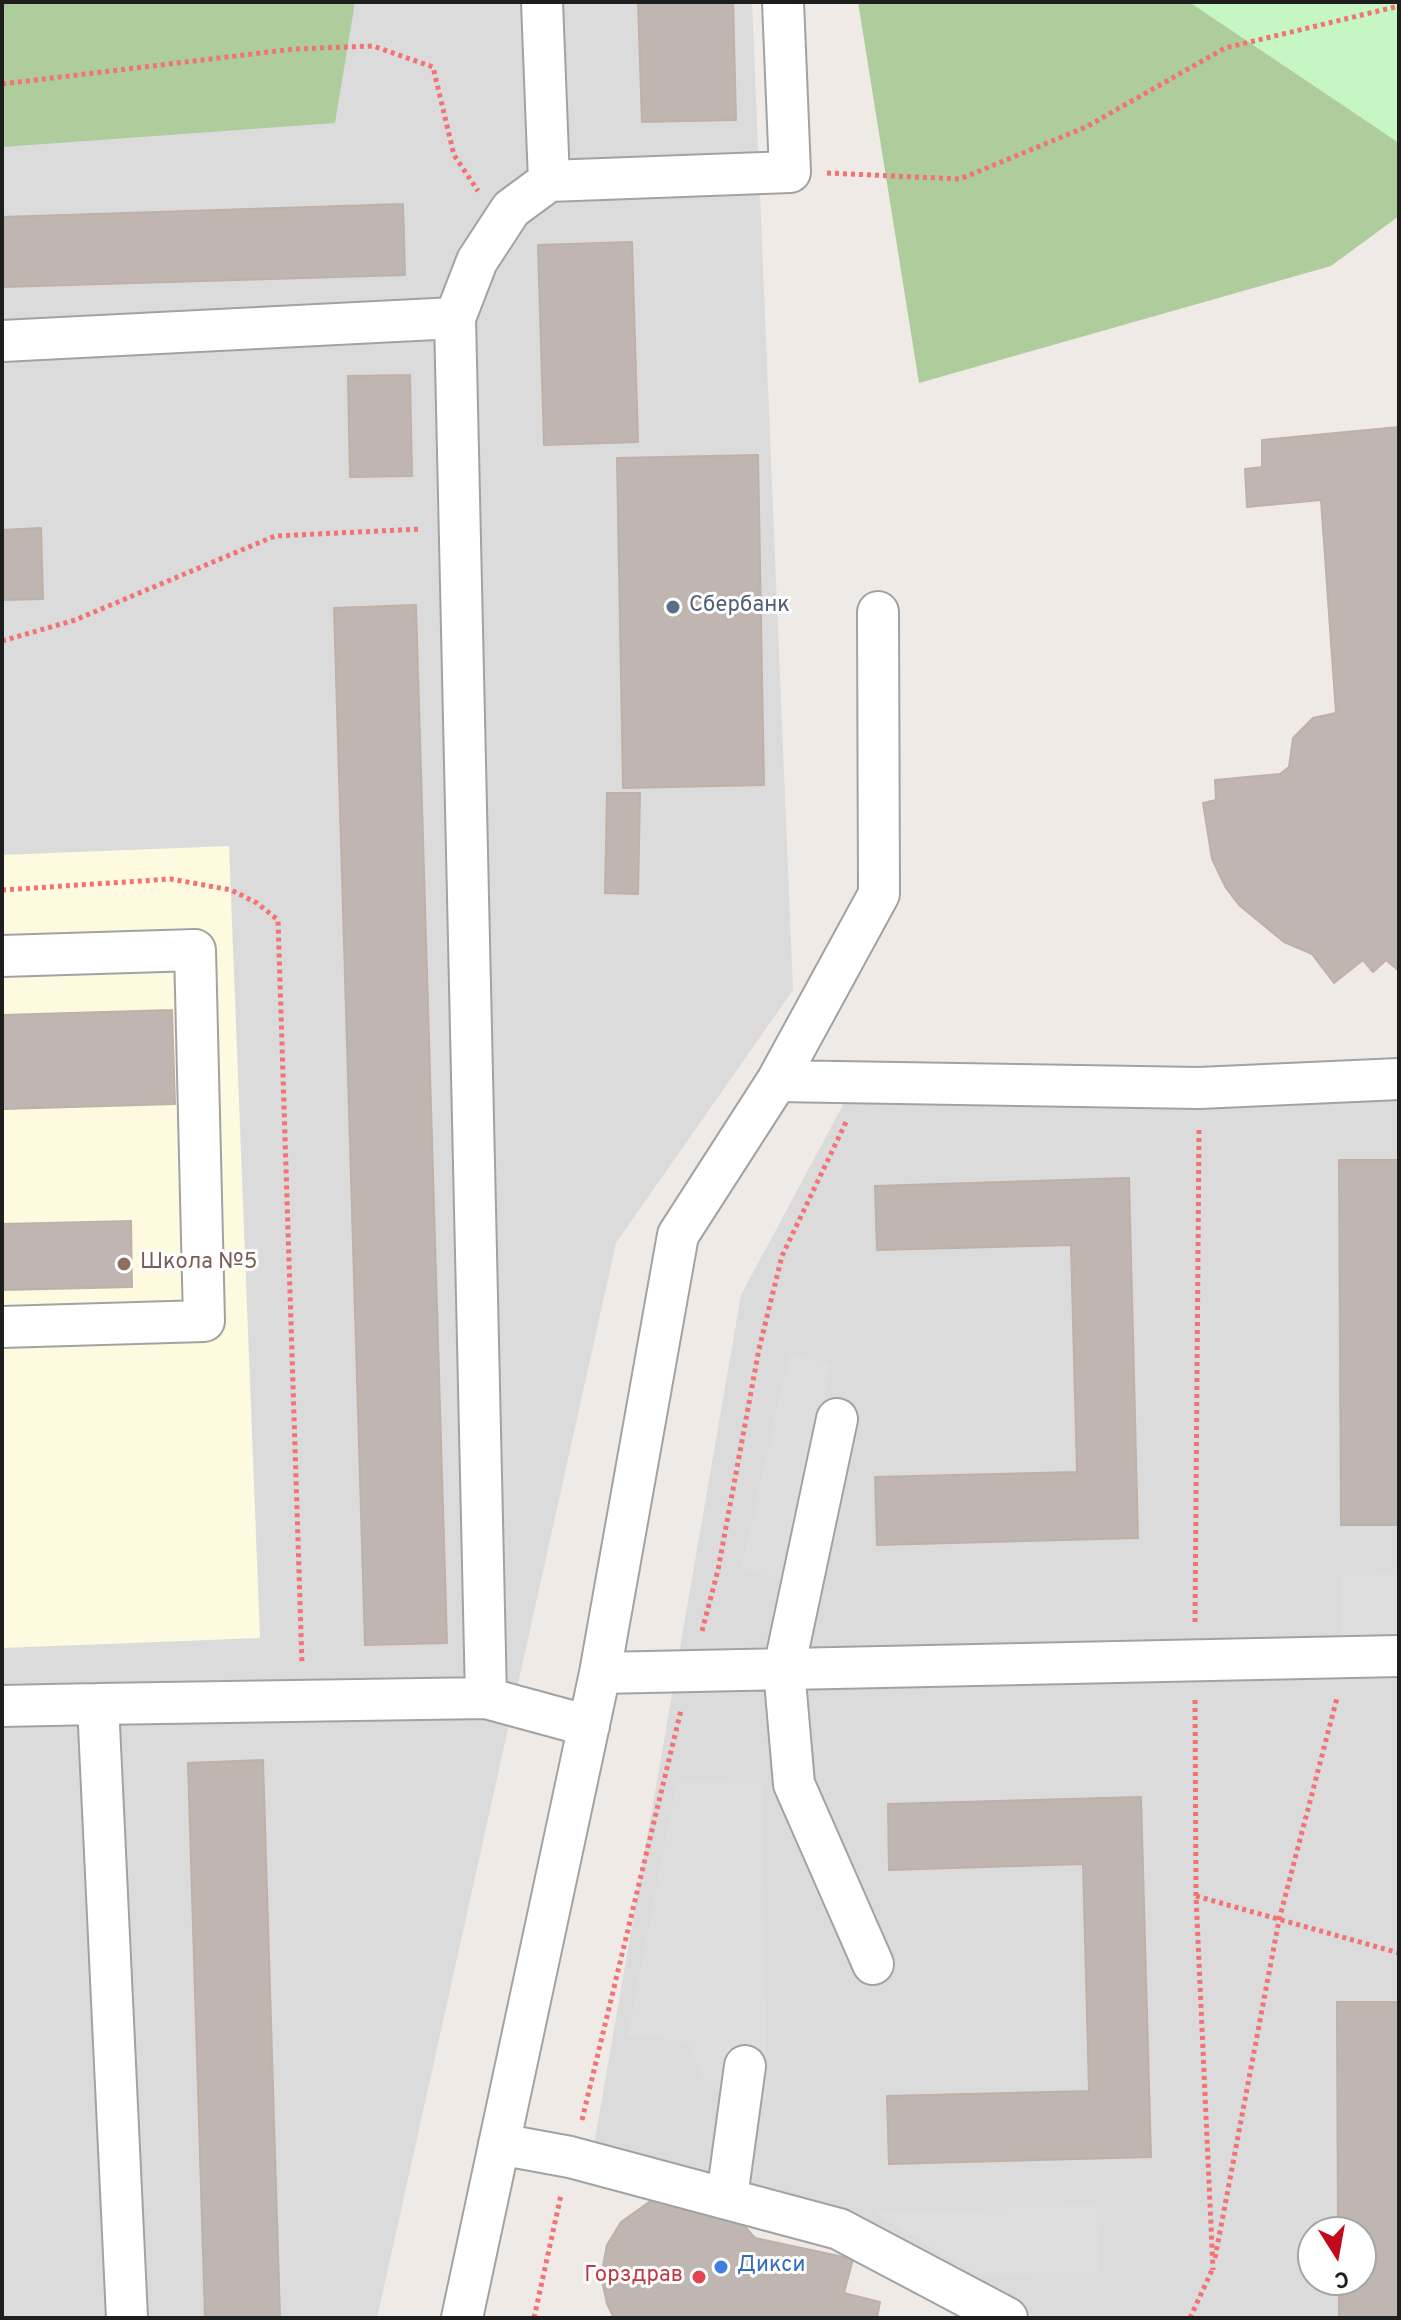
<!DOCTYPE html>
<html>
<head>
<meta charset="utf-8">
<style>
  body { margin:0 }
  #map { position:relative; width:1401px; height:2320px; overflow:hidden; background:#efeae5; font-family:Overpass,sans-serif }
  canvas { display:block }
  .frame { position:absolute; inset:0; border:4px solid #1e1e1e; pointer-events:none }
  .north { position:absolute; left:1297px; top:2216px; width:80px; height:80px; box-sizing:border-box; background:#fff; border:2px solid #a5a5a5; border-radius:50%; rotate:169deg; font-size:22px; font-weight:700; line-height:32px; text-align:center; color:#1e1e1e }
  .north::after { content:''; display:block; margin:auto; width:28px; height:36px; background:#c10b1c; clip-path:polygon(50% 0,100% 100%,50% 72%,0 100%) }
</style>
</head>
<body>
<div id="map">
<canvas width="1401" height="2320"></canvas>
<div class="frame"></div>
<div class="north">С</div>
</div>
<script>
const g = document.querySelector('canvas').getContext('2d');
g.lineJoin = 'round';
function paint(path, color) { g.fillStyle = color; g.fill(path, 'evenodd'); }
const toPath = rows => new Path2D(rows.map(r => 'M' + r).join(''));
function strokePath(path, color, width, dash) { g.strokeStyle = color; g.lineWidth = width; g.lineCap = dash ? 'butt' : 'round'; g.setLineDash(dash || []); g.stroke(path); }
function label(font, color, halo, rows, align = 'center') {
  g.font = font + ' Overpass,sans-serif'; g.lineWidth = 6; g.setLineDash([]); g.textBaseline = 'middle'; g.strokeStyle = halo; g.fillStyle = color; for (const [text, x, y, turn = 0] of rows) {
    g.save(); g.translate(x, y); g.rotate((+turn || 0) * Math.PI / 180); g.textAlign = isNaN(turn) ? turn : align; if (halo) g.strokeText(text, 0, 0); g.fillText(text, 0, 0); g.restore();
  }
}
paint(toPath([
  [2,2,752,2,793,990,616,1243,377,2318,2,2318],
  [1399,1062,1399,2318,1036,2318,845,2214,594,2145,741,1295,859,1075],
  [1313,2232,1361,2232,1361,2280,1313,2280]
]), '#dcdbdb');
paint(toPath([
  [229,846,260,1638,2,1648,2,855]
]), '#fdfadf');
paint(toPath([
  [2,2,355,2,335,123,2,147],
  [858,2,1399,2,1399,216,1331,266,919,383]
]), '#aecc9c');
paint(toPath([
  [1189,2,1399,2,1399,143]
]), '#c5f6c4');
paint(toPath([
  [789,1354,831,1363,783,1579,741,1570],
  [1399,1574,1399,1642,1343,1644,1341,1576],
  [677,1781,761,1784,767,2102,706,2087,688,2042,628,2035],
  [1096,2206,1099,2272,976,2274,873,2212]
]), '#dedede');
const building = toPath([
  [638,2,733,2,736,120,642,122,638,2],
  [403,204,405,275,2,287,2,217,403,204],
  [632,242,638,442,544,445,538,245,632,242],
  [410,375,412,476,350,477,348,376,410,375],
  [1399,427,1399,971,1386,960,1373,972,1363,960,1334,983,1312,954,1284,942,1239,905,1226,888,1212,859,1203,803,1216,800,1215,780,1280,774,1289,767,1293,738,1313,718,1336,713,1321,500,1247,507,1245,469,1262,467,1262,440,1399,427],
  [758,455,764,785,623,788,617,458,758,455],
  [41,528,43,599,2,600,2,530,41,528],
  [416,605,447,1643,365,1645,334,608,416,605],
  [607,793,640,793,638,894,605,893,607,793],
  [172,1010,175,1104,2,1109,2,1015,172,1010],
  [1339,1160,1399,1160,1399,1525,1341,1525,1339,1160],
  [1129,1178,1138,1538,877,1545,875,1477,1077,1472,1071,1245,877,1250,875,1186,1129,1178],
  [131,1221,132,1287,2,1290,2,1224,131,1221],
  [263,1760,280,2318,205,2318,188,1763,263,1760],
  [1141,1797,1151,2157,889,2164,887,2096,1089,2091,1083,1864,889,1870,888,1804,1141,1797],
  [1337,2002,1399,2002,1399,2318,1339,2318,1339,2280,1361,2280,1361,2232,1338,2232,1337,2002],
  [689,2195,730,2210,755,2238,853,2259,844,2293,880,2302,877,2318,614,2318,607,2304,601,2276,607,2245,621,2222,652,2200,689,2195]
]);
paint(building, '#bfb6b1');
strokePath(building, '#bfb0a8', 2);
const minor = toPath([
  [542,2,549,181],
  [2,341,455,318],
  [2,956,195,950,204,1321,2,1327],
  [777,1081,1199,1088,1399,1079],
  [837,1419,784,1669,794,1784,873,1964],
  [600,1673,1399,1656],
  [486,1698,455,318,477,261,511,209,549,181,790,172,783,2],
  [2,1706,98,1704],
  [499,2144,570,2157,839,2229,1007,2318],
  [727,2197,745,2066],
  [127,2318,98,1704,486,1698,589,1726],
  [462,2318,600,1673,678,1235,777,1081,879,894,878,612]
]);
strokePath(minor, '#a2a2a2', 44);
strokePath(toPath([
  [2,84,294,49,373,46,433,67,454,155,478,191],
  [827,173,960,179,1086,127,1225,48,1399,6],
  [2,641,75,620,275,536,421,529],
  [2,890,171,879,231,890,257,903,278,920,302,1664],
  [1195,1622,1199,1128],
  [702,1631,718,1570,759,1349,782,1256,847,1120],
  [1195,1700,1196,1896,1213,2270],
  [1196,1896,1399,1953],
  [582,2120,681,1710],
  [1215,2258,1279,1920,1337,1698],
  [534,2318,561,2195],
  [1190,2318,1213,2268]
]), '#f27372', 5, [4, 4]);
strokePath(minor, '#fff', 40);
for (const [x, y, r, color] of [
  [673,607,8,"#5c6f8a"],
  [124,1264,8,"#8d6e63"],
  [721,2267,8,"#3f7fe0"],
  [699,2277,8,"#e0444e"]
]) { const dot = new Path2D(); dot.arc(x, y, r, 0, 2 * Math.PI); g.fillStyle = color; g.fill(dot); strokePath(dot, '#fff', 3); }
label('22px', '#4e5e75', '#fff', [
  ["Сбербанк",689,607]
], 'left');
label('22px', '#785e54', '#fff', [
  ["Школа №5",140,1264]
], 'left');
label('22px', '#366cbe', '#fff', [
  ["Дикси",737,2267]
], 'left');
label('22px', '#be3a42', '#fff', [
  ["Горздрав",683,2277]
], 'right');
</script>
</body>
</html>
